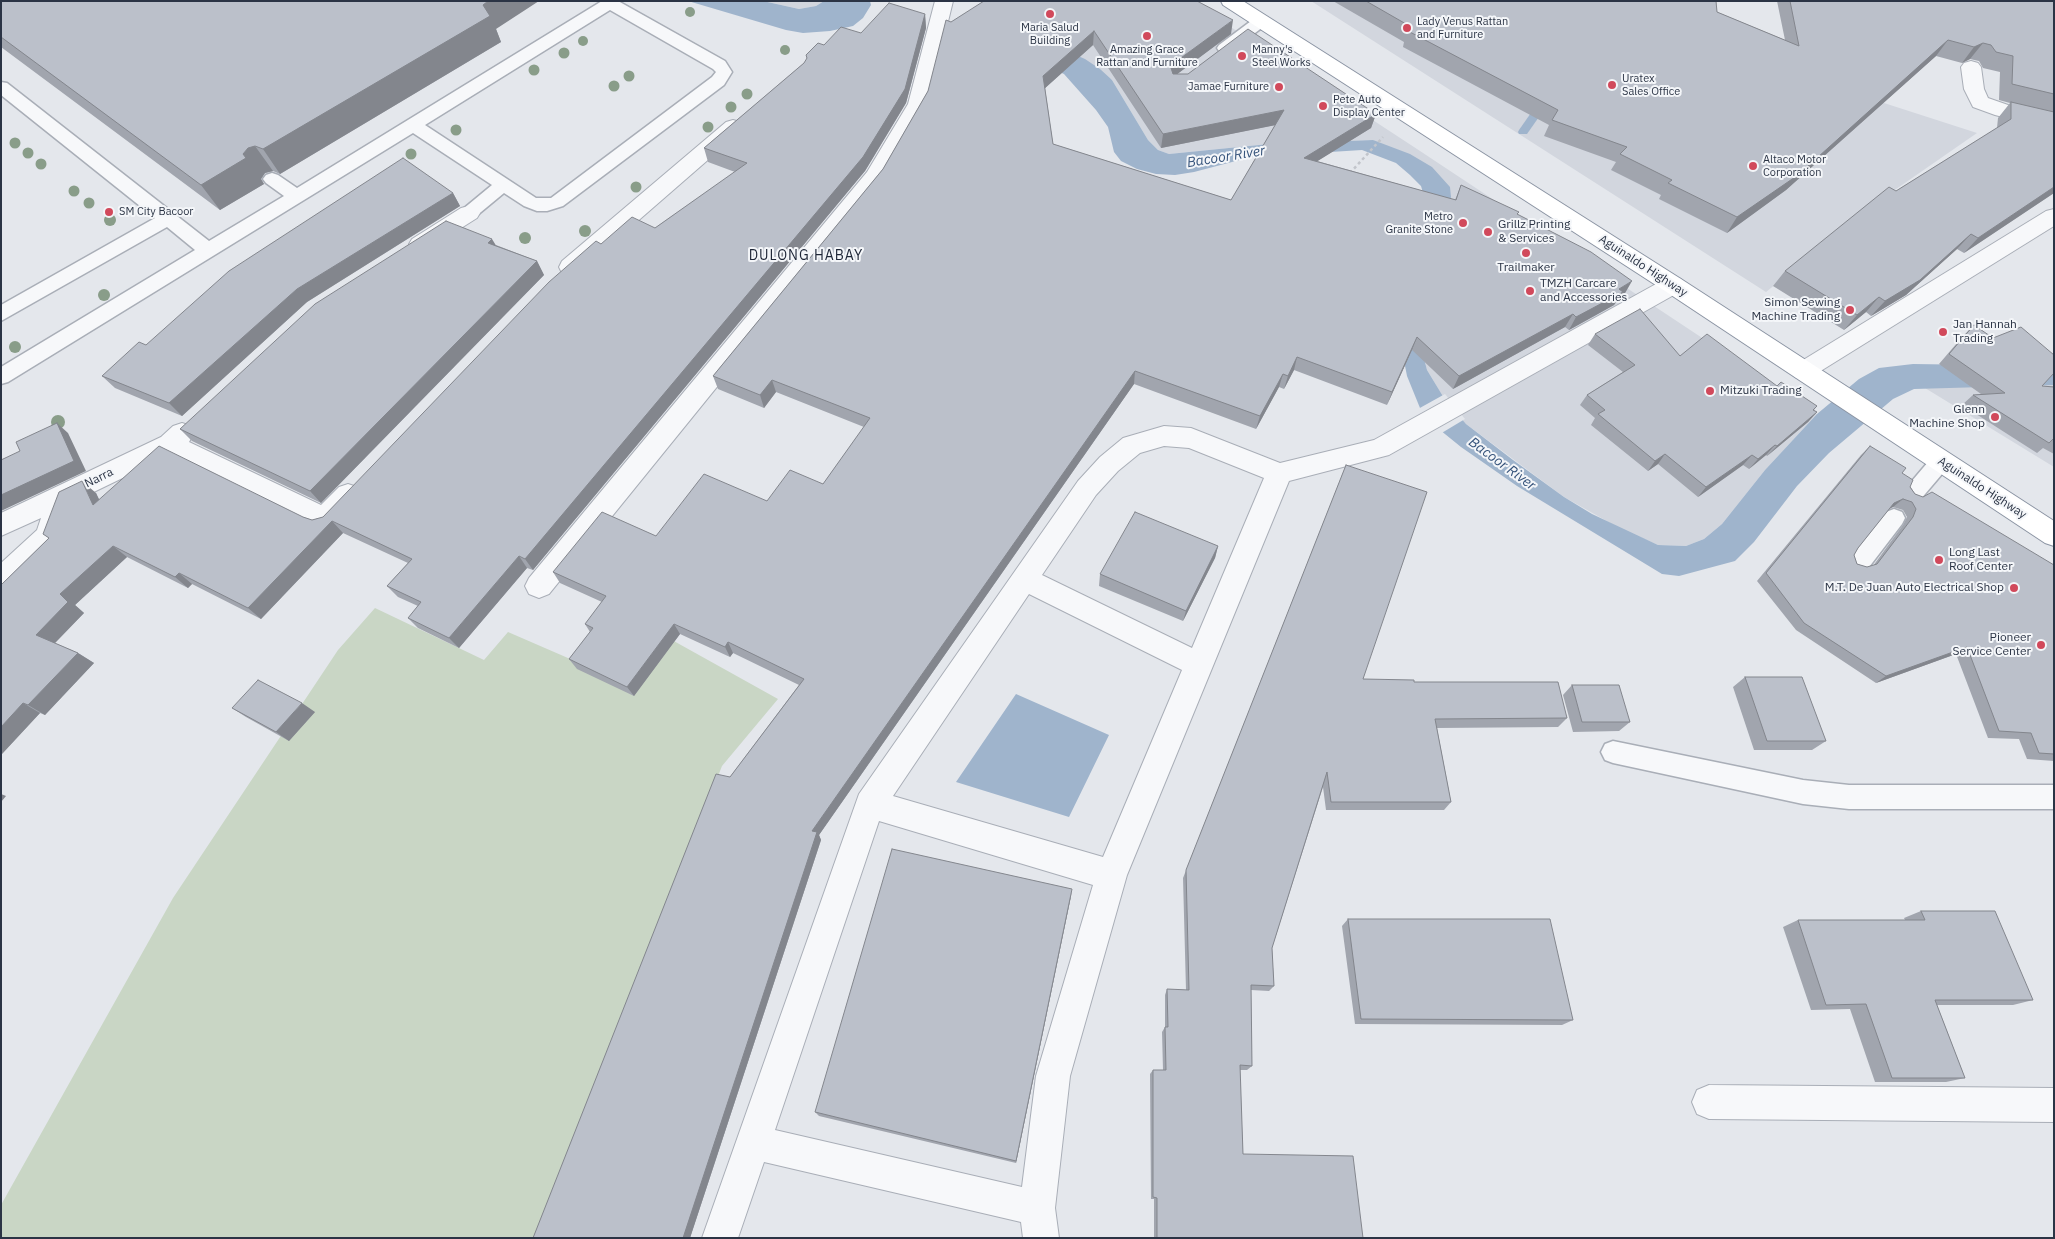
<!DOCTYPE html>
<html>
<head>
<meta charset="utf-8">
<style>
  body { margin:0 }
  #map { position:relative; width:2055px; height:1239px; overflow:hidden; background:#e4e7ec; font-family:"IBM Plex Sans",sans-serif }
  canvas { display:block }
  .frame { position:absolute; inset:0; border:2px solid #2b3445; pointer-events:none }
</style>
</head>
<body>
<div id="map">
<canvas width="2055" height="1239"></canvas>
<div class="frame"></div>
</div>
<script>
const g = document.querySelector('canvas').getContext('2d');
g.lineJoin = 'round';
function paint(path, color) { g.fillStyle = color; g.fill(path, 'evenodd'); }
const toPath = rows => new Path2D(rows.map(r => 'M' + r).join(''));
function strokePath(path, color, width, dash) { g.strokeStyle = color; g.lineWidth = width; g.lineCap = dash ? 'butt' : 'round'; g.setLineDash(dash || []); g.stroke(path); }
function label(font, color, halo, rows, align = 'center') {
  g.font = font + ' "IBM Plex Sans",sans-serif'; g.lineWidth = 4; g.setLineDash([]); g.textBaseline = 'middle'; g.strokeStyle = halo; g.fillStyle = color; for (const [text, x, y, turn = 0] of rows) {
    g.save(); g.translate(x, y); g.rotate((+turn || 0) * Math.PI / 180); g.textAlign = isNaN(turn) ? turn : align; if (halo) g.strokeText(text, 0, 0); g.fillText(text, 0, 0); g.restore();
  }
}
paint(toPath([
  [763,1,824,1,816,6,799,9],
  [1191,1,1417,149,1817,414,1765,470,1722,524,1704,539,1686,546,1658,545,1621,529,1564,497,1466,424,1444,398,1427,370,1420,343,1449,210,1373,140,1269,144,1169,154,1158,150,1148,140,1112,80,1055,46],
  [1311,1,1632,1,1789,62,1884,103,1977,133,1876,203,1766,292],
  [1988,385,2054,385,2054,467,1925,388]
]), '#d2d6de');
paint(toPath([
  [375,608,484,660,508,632,621,681,663,635,778,699,722,766,536,1238,1,1238,1,1205,173,898,338,650]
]), '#c9d6c5');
paint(toPath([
  [688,1,763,1,799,9,816,6,824,1,870,1,871,5,863,18,853,26,830,31,803,33,786,30],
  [984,1,1001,1,1055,46,1085,59,1100,69,1112,80,1148,140,1158,150,1169,154,1269,144,1373,140,1410,154,1432,167,1450,187,1451,197,1420,343,1427,370,1444,398,1466,424,1513,460,1564,497,1592,514,1658,545,1686,546,1704,539,1722,524,1765,470,1817,414,1859,379,1879,368,1913,364,2054,366,2054,385,1914,389,1893,399,1829,453,1797,486,1754,542,1735,561,1679,576,1662,574,1517,486,1461,447,1440,430,1420,408,1407,376,1400,340,1424,196,1421,186,1410,175,1396,163,1362,150,1251,157,1194,172,1175,175,1156,174,1137,169,1121,161,1114,152,1108,127,1096,110,1064,74,990,41],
  [1016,694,1109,735,1069,817,956,782]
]), '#9fb4cc');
paint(toPath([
  [1445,394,1465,419,1440,434,1418,409]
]), '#e4e7ec');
paint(toPath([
  [1544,99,1548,100,1548,104,1527,134,1519,134,1518,132,1519,130,1540,100,1544,99]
]), '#9fb4cc');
const service = toPath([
  [602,1,618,1,725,61,732,72,724,85,563,206,547,211,537,211,524,206,504,193,475,217,469,219,463,217,460,213,463,209,492,185,413,133,8,382,1,384,1,367,195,250,167,227,1,321,1,305,155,218,1,95,1,82,7,83,209,241,284,196,266,183,263,179,266,175,272,173,278,175,297,188,602,1],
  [610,10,713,69,716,72,712,77,551,198,536,198,425,125,610,10],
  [1261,16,1267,18,1269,21,1267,24,1231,51,1219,51,1217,48,1219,45,1255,18,1261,16],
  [1941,453,1948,455,1951,461,1948,467,1920,500,1913,503,1906,500,1902,494,1906,488,1934,455,1941,453],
  [1894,509,1902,512,1905,518,1902,524,1866,571,1858,573,1850,571,1847,564,1850,557,1886,512,1894,509],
  [1613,741,1803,780,1849,785,2054,785,2054,809,1849,809,1803,804,1613,763,1605,760,1601,752,1605,744,1613,741]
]);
const minor = toPath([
  [935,1,953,1,928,104,883,182,549,594,539,598,529,594,525,586,529,578,867,172,908,104,935,1],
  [1971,61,1978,63,1981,67,1984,89,1988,98,2008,105,2054,116,2054,130,1995,115,1973,107,1964,89,1961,67,1964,63,1971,61],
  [733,120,740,122,743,127,740,132,578,273,570,275,562,273,559,267,562,261,726,122,733,120],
  [469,206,477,208,480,213,477,218,428,249,420,252,412,249,409,244,412,239,461,208,469,206],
  [2054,209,2054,226,1811,377,1803,380,1795,377,1791,371,1795,365,2046,211,2054,209],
  [1673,277,1681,279,1684,285,1681,291,1389,455,1289,481,1127,875,1070,1076,1055,1208,1059,1238,1023,1238,1021,1222,764,1162,738,1238,702,1238,859,794,1078,481,1100,457,1123,438,1164,426,1191,428,1280,463,1374,440,1665,279,1673,277],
  [1164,446,1189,448,1264,478,1192,648,1042,575,1096,495,1118,471,1140,453,1164,446],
  [1029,594,1182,670,1103,857,893,796,1029,594],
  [879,821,1093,885,1036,1076,1022,1187,775,1130,879,821],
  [182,423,191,426,194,433,189,442,321,505,339,487,348,484,357,487,361,494,357,501,333,527,324,530,170,455,71,503,57,544,11,588,1,591,1,563,37,530,41,518,1,536,1,513,161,437,173,426,182,423],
  [1709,1085,2054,1088,2054,1122,1709,1119,1697,1114,1692,1102,1697,1090,1709,1085]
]);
const trunk = toPath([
  [1221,1,1243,1,1681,279,2054,521,2054,546,2045,543,1665,291,1223,5,1221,1]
]);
strokePath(service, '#a9aeb7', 3);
strokePath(minor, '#a9aeb7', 2);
strokePath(trunk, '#8b94a3', 2);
strokePath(toPath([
  [1350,173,1383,137]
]), '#c2c5cb', 2.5, [3, 3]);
paint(service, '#f7f8fa');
paint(minor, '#f7f8fa');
paint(trunk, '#fff');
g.fillStyle = '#899d89';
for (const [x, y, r] of [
  [690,12,5],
  [583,41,5],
  [785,50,5],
  [564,53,5.5],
  [534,70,5.5],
  [629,76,5.5],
  [614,86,5.5],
  [747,94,5.5],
  [731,107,5.5],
  [708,127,5.5],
  [456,130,5.5],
  [15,143,5.5],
  [28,153,5.5],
  [411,154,5.5],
  [41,164,5.5],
  [636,187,5.5],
  [74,191,5.5],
  [89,203,5.5],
  [110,220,6],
  [585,231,6],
  [525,238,6],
  [104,295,6],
  [15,347,6],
  [58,422,7]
]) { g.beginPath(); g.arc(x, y, r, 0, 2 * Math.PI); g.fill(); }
paint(toPath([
  [1,1,496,29,501,42,280,174,273,171,265,173,261,179,264,184,220,210,1,47],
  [1333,1,1716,1,1717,12,1785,40,1777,1,2054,1,2054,193,1964,253,1957,249,1906,295,1871,316,1866,312,1844,330,1773,286,1785,271,1896,191,1997,128,1998,118,2010,103,1999,100,2000,72,1983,68,1979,61,1970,59,1962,63,1936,56,1786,190,1727,233,1659,199,1661,195,1611,170,1616,162,1544,136,1549,125,1403,47,1404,42],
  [925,14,926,28,906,103,865,171,533,570,527,568,459,648,418,628,408,618,418,606,398,597,387,586,408,563,343,533,261,619,192,584,188,588,127,557,75,605,84,613,55,643,78,653,94,663,45,715,40,713,1,755,1,585,49,538,43,534,96,493,99,499,303,517,312,520,323,517,601,244,655,228,735,172,708,162,704,148,804,63,807,59,806,55,824,45],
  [951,22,1231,34,1177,74,1376,114,1371,128,1317,161,1455,200,1461,185,1518,215,1624,295,1619,298,1614,305,1569,330,1565,327,1453,389,1412,350,1387,405,1294,370,1284,389,1279,387,1256,429,1134,384,819,835,821,840,690,1238,533,1238,730,777,799,685,733,653,730,657,680,634,634,696,577,669,569,659,590,632,585,624,602,602,560,583,553,572,656,536,823,484,864,427,776,392,764,408,718,389,713,376,883,169,928,91],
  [1093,45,1161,148,1275,125,1231,200,1053,144,1045,88],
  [453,193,460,206,307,302,182,416,115,388,102,376,146,345],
  [496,245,537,261,544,275,321,503,192,441,180,429],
  [1974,325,2042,386,2054,387,2054,454,2043,448,2037,453,1962,405,1973,395,1981,394,1939,364,1963,336],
  [1595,334,1680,356,1777,386,1817,406,1814,410,1817,412,1808,422,1767,456,1766,455,1749,469,1743,465,1698,497,1658,464,1648,471,1591,425,1595,418,1580,405,1587,395,1623,372,1588,345],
  [1870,446,1902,473,1915,494,2054,565,2054,761,2027,759,2019,739,1988,738,1956,654,1876,683,1796,630,1757,581,1861,455],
  [1893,507,1903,510,1907,517,1903,525,1873,566,1867,567,1857,564,1854,555,1858,548,1889,509],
  [1346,465,1363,679,1414,682,1567,718,1558,727,1437,728,1451,802,1444,810,1326,810,1323,787,1272,948,1274,986,1269,991,1251,990,1252,1066,1247,1070,1240,1070,1243,1154,1363,1238,1154,1238,1154,1199,1151,1199,1150,1074,1153,1070,1163,1070,1162,1032,1165,1027,1165,995,1167,989,1186,990,1183,878],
  [1218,546,1215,558,1183,621,1099,586,1100,574],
  [1745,677,1826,741,1812,750,1754,750,1733,687],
  [1572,685,1630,722,1619,731,1573,732,1563,695],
  [232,708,315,712,289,741,246,717],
  [1071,896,1016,1163,819,1116,815,1112],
  [1921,911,2033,1000,2013,1005,1937,1005,1965,1078,1946,1082,1875,1082,1850,1009,1811,1010,1783,927,1798,920,1905,920,1904,918],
  [1348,919,1573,1020,1562,1025,1355,1024,1342,926]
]), '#a1a5ae');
paint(toPath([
  [488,1,539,1,496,29,501,42,280,174,263,149],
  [925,14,926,28,906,103,865,171,533,570,525,559],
  [1233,20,1231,34,1172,78,1171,68,1174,63],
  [1094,31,1093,45,1043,90,1043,76],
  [1948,40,1936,56,1786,190,1727,233,1737,217],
  [1983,43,1970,59,1962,63,1974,47],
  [1284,110,1281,124,1161,148,1163,134],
  [1376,114,1371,128,1300,172,1304,158],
  [255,146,273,171,265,173,261,179,264,184,220,210,201,185,243,154,248,148],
  [2054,187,2054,193,1964,253,1978,238],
  [453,193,460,206,307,302,182,416,169,403,297,289],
  [1971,234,1957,249,1906,295,1871,316,1885,301],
  [492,239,500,252,488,243],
  [537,261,544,275,321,503,310,491],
  [1632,281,1624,295,1619,298,1614,305,1569,330,1576,317,1619,289],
  [1879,297,1866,312,1844,330,1857,315],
  [1573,314,1565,327,1453,389,1459,376],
  [1417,337,1412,350,1387,405,1392,392],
  [1297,357,1294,370,1284,389,1288,376],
  [1135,371,1134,384,819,835,821,840,690,1238,683,1238,812,831],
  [1283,374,1279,387,1256,429,1260,416],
  [772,380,776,392,764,408,760,395],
  [1817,412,1808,422,1767,456,1777,446],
  [57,423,68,433,86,471,1,511,1,495],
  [1775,445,1766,455,1749,469,1758,459],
  [1665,454,1658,464,1648,471,1655,461],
  [1752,455,1743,465,1698,497,1706,487],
  [82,481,96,493,107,517,93,505],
  [1903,499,1893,507,1885,511,1894,503],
  [332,521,343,533,261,619,248,608],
  [113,546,127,557,75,605,84,613,53,645,36,635,60,594],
  [1218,546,1215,558,1183,621,1186,611],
  [519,556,527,568,459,648,449,638],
  [179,573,192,584,188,588,175,577],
  [674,624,680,634,634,696,627,687],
  [728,642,733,653,730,657,725,647],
  [1967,647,1956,654,1876,683,1886,676],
  [78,653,94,663,45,715,28,705],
  [23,703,40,713,1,755,1,727],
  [302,703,315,712,289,741,276,732],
  [1,794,6,796,1,802],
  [1072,889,1071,896,1016,1163,1016,1161]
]), '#83868d');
const building = toPath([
  [1,1,488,1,483,5,490,16,263,149,255,146,248,148,243,154,246,158,201,185,1,37,1,1],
  [984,1,1197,1,1233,20,1174,63,1171,68,1173,74,1188,74,1248,29,1376,114,1304,158,1456,200,1461,185,1519,212,1517,214,1591,252,1632,281,1619,289,1623,292,1576,317,1573,314,1459,376,1417,337,1392,392,1297,357,1288,376,1283,374,1260,416,1135,371,812,831,817,832,683,1238,533,1238,716,774,730,777,804,679,728,642,725,647,674,624,627,687,569,659,593,628,585,624,606,596,553,572,602,512,656,536,704,474,767,501,790,470,823,484,870,418,772,380,760,395,713,376,883,169,928,91,946,20,951,22,984,1],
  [1094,31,1163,134,1284,110,1231,200,1053,144,1043,76,1094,31],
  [1366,1,1716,1,1717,12,1799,46,1790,1,2054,1,2054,94,2012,84,2013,56,1996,52,1991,45,1983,43,1974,47,1948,40,1798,175,1737,217,1668,183,1672,180,1620,154,1627,147,1552,120,1558,110,1408,31,1413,28,1366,1],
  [889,3,925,14,905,89,863,157,525,559,519,556,449,638,408,618,421,602,387,586,412,559,332,521,248,608,179,573,175,577,113,546,60,594,68,602,36,635,78,653,28,705,23,703,1,727,1,585,49,538,43,534,59,492,82,481,93,505,159,446,303,517,312,520,323,517,549,282,596,241,601,244,632,217,655,228,747,163,704,148,804,63,807,58,806,55,818,43,824,45,841,27,861,33,889,3],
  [2011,102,2054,112,2054,187,1978,238,1971,234,1920,280,1885,301,1879,297,1857,315,1785,271,1889,187,1896,191,2011,119,2011,102],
  [403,158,453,193,297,289,169,403,102,376,139,342,146,345,229,271,403,158],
  [446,221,492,239,488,243,537,261,310,491,180,429,315,304,446,221],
  [1640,309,1680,356,1707,334,1777,386,1781,382,1817,406,1813,410,1817,412,1777,446,1775,445,1758,459,1752,455,1706,487,1665,454,1655,461,1598,414,1605,410,1587,395,1635,365,1595,334,1640,309],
  [1974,325,1993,338,2021,327,2054,355,2054,373,2042,386,2054,387,2054,438,2049,443,1973,395,2005,393,1949,354,1974,325],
  [57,423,74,461,1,495,1,460,20,451,16,442,57,423],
  [1870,446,1906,468,1902,473,1913,480,1910,487,1915,494,1923,497,1932,492,2054,565,2054,754,2039,753,2031,733,1999,731,1967,647,1886,676,1804,623,1766,573,1870,446],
  [1903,499,1912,502,1916,509,1913,517,1877,564,1867,567,1857,564,1854,555,1858,548,1894,503,1903,499],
  [1346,465,1427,492,1363,679,1414,680,1414,682,1558,682,1567,718,1435,719,1451,802,1331,802,1327,772,1272,948,1274,986,1251,985,1252,1066,1240,1065,1243,1154,1353,1156,1363,1238,1157,1238,1157,1198,1153,1197,1153,1070,1166,1070,1165,1027,1168,1027,1167,989,1189,990,1186,870,1346,465],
  [1135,512,1218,546,1186,611,1100,574,1135,512],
  [1745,677,1802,677,1826,741,1767,741,1745,677],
  [258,680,302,703,276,732,232,708,258,680],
  [1572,685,1619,685,1630,722,1582,722,1572,685],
  [892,849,1072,889,1016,1161,815,1112,892,849],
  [1921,911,1995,911,2033,1000,1935,1000,1965,1078,1892,1078,1866,1004,1826,1005,1798,920,1925,920,1921,911],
  [1348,919,1550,919,1573,1020,1361,1019,1348,919]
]);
paint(building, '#bbc0ca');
strokePath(building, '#83868d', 1);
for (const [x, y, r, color] of [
  [1050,14,5,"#d1495b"],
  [1407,28,5,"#d1495b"],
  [1147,36,5,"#d1495b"],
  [1242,56,5,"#d1495b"],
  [1612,85,5,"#d1495b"],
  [1279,87,5,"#d1495b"],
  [1323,106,5,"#d1495b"],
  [1753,166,5,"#d1495b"],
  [109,212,5,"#d1495b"],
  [1463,223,5,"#d1495b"],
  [1488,232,5,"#d1495b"],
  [1526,253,5,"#d1495b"],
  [1530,291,5,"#d1495b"],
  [1850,310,5,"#d1495b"],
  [1943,332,5,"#d1495b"],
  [1710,391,5,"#d1495b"],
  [1995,417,5,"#d1495b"],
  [1939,560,5,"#d1495b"],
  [2014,588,5,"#d1495b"],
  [2041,645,5,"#d1495b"]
]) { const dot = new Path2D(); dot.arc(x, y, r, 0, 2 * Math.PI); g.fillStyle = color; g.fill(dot); strokePath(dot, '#f4f6f9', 2); }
label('11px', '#2b3445', '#f4f6f9', [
  ["Lady Venus Rattan",1417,22],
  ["and Furniture",1417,35],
  ["Maria Salud",1050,28,"center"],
  ["Building",1050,41,"center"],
  ["Amazing Grace",1147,50,"center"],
  ["Rattan and Furniture",1147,63,"center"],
  ["Manny's",1252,50],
  ["Steel Works",1252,63],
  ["Uratex",1622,79],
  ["Sales Office",1622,92],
  ["Jamae Furniture",1269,87,"right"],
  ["Pete Auto",1333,100],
  ["Display Center",1333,113],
  ["Altaco Motor",1763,160],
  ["Corporation",1763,173],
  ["SM City Bacoor",119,212],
  ["Metro",1453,217,"right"],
  ["Granite Stone",1453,230,"right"]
], 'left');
label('12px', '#2b3445', '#f4f6f9', [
  ["Grillz Printing",1498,225],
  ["& Services",1498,239],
  ["Trailmaker",1526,268,"center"],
  ["TMZH Carcare",1540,284],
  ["and Accessories",1540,298],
  ["Simon Sewing",1840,303,"right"],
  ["Machine Trading",1840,317,"right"],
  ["Jan Hannah",1953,325],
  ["Trading",1953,339],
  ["Mitzuki Trading",1720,391],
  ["Glenn",1985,410,"right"],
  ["Machine Shop",1985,424,"right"],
  ["Long Last",1949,553],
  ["Roof Center",1949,567],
  ["M.T. De Juan Auto Electrical Shop",2004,588,"right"],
  ["Pioneer",2031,638,"right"],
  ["Service Center",2031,652,"right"]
], 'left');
label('12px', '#2b3445', '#f4f6f9', [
  ["Aguinaldo Highway",1643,266,33],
  ["Narra",99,478,-26],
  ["Aguinaldo Highway",1982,488,33]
]);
label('italic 14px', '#34527a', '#f4f6f9', [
  ["Bacoor River",1226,157,-9],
  ["Bacoor River",1502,464,36]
]);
g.letterSpacing = '1px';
label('14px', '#1d2536', '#f4f6f9', [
  ["DULONG HABAY",806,256]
]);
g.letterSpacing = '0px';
</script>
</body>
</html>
